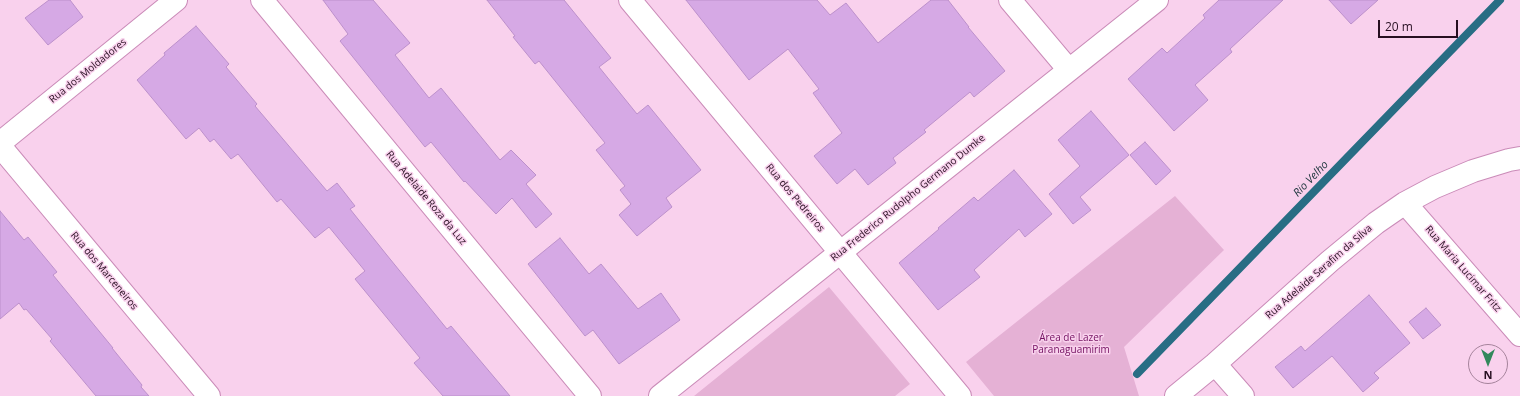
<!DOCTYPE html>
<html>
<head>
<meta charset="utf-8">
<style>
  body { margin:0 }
  #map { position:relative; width:1520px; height:396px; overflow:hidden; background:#f9d1ed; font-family:"Open Sans",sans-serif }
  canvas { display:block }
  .north { position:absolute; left:1468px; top:344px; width:40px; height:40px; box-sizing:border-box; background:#f9d1ed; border:1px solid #a5839b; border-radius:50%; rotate:180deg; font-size:11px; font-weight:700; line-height:16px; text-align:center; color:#270f21 }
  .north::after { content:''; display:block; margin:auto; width:14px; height:18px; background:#32885b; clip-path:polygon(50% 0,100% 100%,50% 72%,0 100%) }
  .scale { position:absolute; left:1378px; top:20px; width:80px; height:18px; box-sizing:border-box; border:2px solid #270f21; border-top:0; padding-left:5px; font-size:12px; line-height:14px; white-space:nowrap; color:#270f21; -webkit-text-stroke:3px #f9d1ed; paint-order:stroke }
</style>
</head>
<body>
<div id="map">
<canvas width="1520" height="396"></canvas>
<div class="north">N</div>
<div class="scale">20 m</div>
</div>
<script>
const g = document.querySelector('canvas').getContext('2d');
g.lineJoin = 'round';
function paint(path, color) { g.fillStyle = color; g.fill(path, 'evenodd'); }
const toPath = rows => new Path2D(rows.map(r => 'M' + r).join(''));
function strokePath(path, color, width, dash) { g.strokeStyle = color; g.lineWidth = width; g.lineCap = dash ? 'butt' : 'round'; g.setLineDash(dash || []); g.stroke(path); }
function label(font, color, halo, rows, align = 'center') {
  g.font = font + ' "Open Sans",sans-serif'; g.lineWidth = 3; g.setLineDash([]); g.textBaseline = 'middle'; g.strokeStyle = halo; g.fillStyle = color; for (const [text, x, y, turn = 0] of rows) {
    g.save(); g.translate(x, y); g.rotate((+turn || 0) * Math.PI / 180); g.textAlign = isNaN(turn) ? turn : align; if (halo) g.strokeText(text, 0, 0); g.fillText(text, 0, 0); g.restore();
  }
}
paint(toPath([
  [1175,196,1224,250,1124,347,1139,396,994,396,966,362],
  [829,287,910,384,895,396,694,396]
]), '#e5b1d5');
strokePath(toPath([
  [1137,374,1500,0]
]), '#286d84', 8);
const building = toPath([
  [49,0,70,0,83,17,48,45,25,18,49,0],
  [323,0,373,0,410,43,395,55,429,98,441,88,500,160,511,150,536,175,526,184,552,214,536,228,512,198,496,214,465,181,464,182,431,142,425,147,340,41,348,34,323,0],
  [487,0,564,0,611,58,599,67,637,114,648,105,701,170,666,198,672,207,637,236,619,215,631,204,620,190,625,186,596,150,605,143,539,61,535,64,513,37,515,36,487,0],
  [686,0,817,0,830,15,846,3,878,43,931,0,948,0,969,27,968,27,1005,71,974,97,970,92,924,130,926,132,893,158,896,163,868,185,855,169,837,184,814,156,842,133,813,93,819,89,788,49,749,80,686,0],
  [1219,0,1283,0,1230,49,1232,52,1195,85,1208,100,1174,131,1128,79,1162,48,1167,53,1205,18,1203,15,1219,0],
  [1329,0,1378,0,1351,24,1329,0],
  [196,26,229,64,226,67,257,104,255,106,327,191,337,183,355,206,350,209,386,254,447,329,451,326,510,396,443,396,414,363,420,358,355,279,365,271,329,227,315,238,281,199,277,202,238,154,231,159,214,139,210,142,199,128,186,139,137,80,165,55,164,53,196,26],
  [1091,111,1129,155,1080,197,1091,210,1073,224,1049,194,1080,166,1058,140,1091,111],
  [1145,142,1171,171,1156,185,1130,155,1145,142],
  [1014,170,1052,214,1025,237,1019,229,974,270,980,277,938,310,899,263,939,229,938,228,974,197,978,201,1014,170],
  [0,211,24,240,28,237,57,272,53,275,113,348,112,348,142,385,141,387,149,396,96,396,50,341,52,339,26,309,24,310,19,303,0,319,0,211],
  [560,238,589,274,601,264,638,309,661,293,680,320,619,364,593,330,585,336,528,264,560,238],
  [1369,295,1410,343,1374,373,1379,378,1363,392,1332,356,1293,388,1275,367,1301,346,1305,351,1369,295],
  [1426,308,1441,325,1423,339,1409,322,1426,308]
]);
paint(building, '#d6a9e5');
strokePath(building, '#bc90cb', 1);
const street = toPath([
  [262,0,590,396],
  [630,0,960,396],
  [1010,0,1069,70],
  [0,143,176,0],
  [0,146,209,396],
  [1405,203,1520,335],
  [1215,364,1243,396],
  [660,396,1157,0],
  [1176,396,1215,364,1330,261,1376,223,1405,203,1435,187,1473,171,1509,160,1520,158]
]);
strokePath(street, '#ca8bb8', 24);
strokePath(street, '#fff', 22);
label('10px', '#270f21', '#f9d1ed', [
  ["Rua dos Moldadores",88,71,-39],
  ["Rua Adelaide Roza da Luz",426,198,50],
  ["Rua dos Pedreiros",795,198,50],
  ["Rua Frederico Rudolpho Germano Dumke",908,198,-39],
  ["Rua Maria Lucimar Fritz",1463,269,49],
  ["Rua dos Marceneiros",104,271,50],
  ["Rua Adelaide Serafim da Silva",1319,272,-41]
]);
label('10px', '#731161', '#f9d1ed', [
  ["Área de Lazer",1071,338],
  ["Paranaguamirim",1071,350]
]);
label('italic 11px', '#223940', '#f9d1ed', [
  ["Rio Velho",1311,179,-46]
]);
</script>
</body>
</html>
